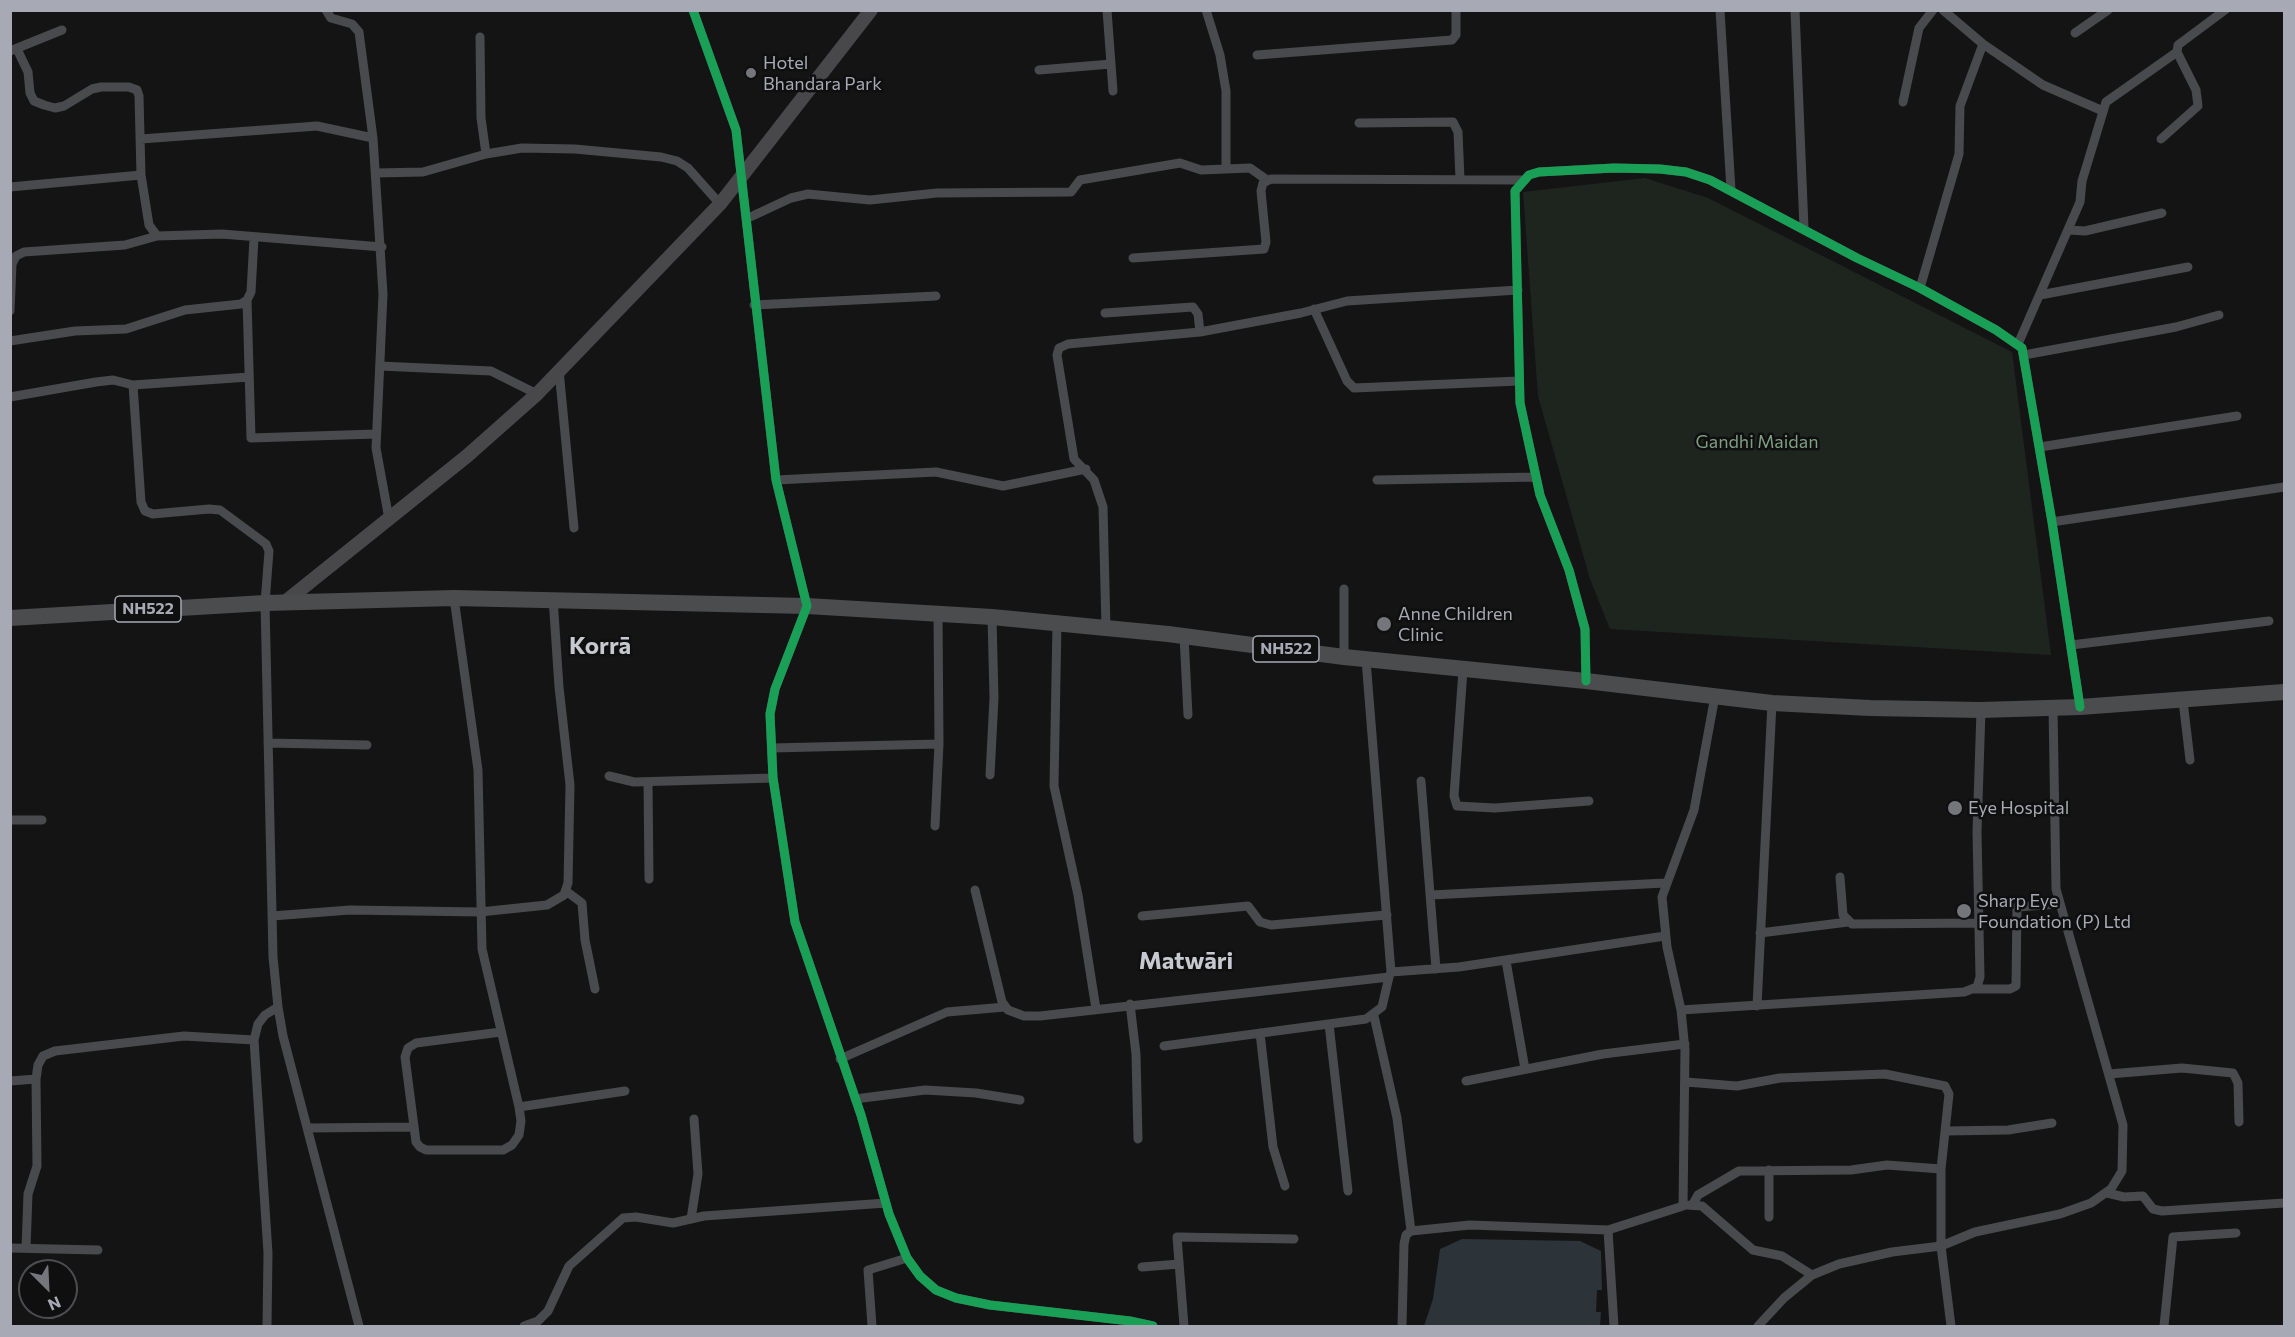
<!DOCTYPE html>
<html>
<head>
<meta charset="utf-8">
<style>
  body { margin:0 }
  #map { position:relative; width:2295px; height:1337px; overflow:hidden; background:#141415; font-family:Commissioner,sans-serif }
  canvas { display:block }
  .frame { position:absolute; inset:0; border:12px solid #a7aab4; pointer-events:none }
  .north { position:absolute; left:18px; top:1259px; width:60px; height:60px; box-sizing:border-box; background:#0f0f10; border:2px solid #4c4d52; border-radius:50%; rotate:156deg; font-size:16px; font-weight:700; line-height:24px; text-align:center; color:#a7aab4 }
  .north::after { content:''; display:block; margin:auto; width:21px; height:27px; background:#74767c; clip-path:polygon(50% 0,100% 100%,50% 72%,0 100%) }
</style>
</head>
<body>
<div id="map">
<canvas width="2295" height="1337"></canvas>
<div class="frame"></div>
<div class="north">N</div>
</div>
<script>
const g = document.querySelector('canvas').getContext('2d');
g.lineJoin = 'round';
function paint(path, color) { g.fillStyle = color; g.fill(path, 'evenodd'); }
const toPath = rows => new Path2D(rows.map(r => 'M' + r).join(''));
function strokePath(path, color, width, dash) { g.strokeStyle = color; g.lineWidth = width; g.lineCap = dash ? 'butt' : 'round'; g.setLineDash(dash || []); g.stroke(path); }
function label(font, color, halo, rows, align = 'center') {
  g.font = font + ' Commissioner,sans-serif'; g.lineWidth = 5; g.setLineDash([]); g.textBaseline = 'middle'; g.strokeStyle = halo; g.fillStyle = color; for (const [text, x, y, turn = 0] of rows) {
    g.save(); g.translate(x, y); g.rotate((+turn || 0) * Math.PI / 180); g.textAlign = isNaN(turn) ? turn : align; if (halo) g.strokeText(text, 0, 0); g.fillText(text, 0, 0); g.restore();
  }
}
paint(toPath([
  [1645,178,1708,198,2012,352,2051,655,1610,629,1590,579,1538,396,1523,192]
]), '#1e251f');
paint(toPath([
  [1462,1239,1580,1241,1601,1251,1602,1290,1597,1290,1596,1312,1601,1312,1600,1326,1424,1326,1433,1299,1440,1249]
]), '#2c3339');
strokePath(toPath([
  [326,10,331,18,352,24,359,32,373,138,383,294,376,448,389,519],
  [693,10,736,130,776,480,807,606,775,689,770,714,773,778,795,922,861,1115,889,1214,907,1258,920,1276,936,1290,956,1298,990,1305,1130,1321,1153,1326],
  [1107,10,1113,91],
  [1206,10,1220,55,1226,91,1226,169],
  [1720,10,1731,190],
  [1795,10,1804,228],
  [1943,10,1983,44,2043,85,2103,111],
  [2075,33,2108,10],
  [480,37,481,118,486,154],
  [17,49,28,72,30,93,34,101,44,105,55,108,64,106,92,89,101,87,129,87,137,90,139,96,141,175,149,225,157,236,222,234,382,247],
  [10,51,62,30],
  [1257,55,1452,40,1456,35,1456,10],
  [1039,70,1111,64],
  [1903,102,1919,28,1933,10],
  [1359,123,1453,122,1458,132,1460,179],
  [141,139,317,126,373,138],
  [2161,139,2198,106,2196,90,2177,52,2178,45,2225,10],
  [376,173,423,172,486,154,522,148,575,149,661,157,677,161,688,168,720,204],
  [10,187,141,175],
  [746,219,791,198,808,194,870,200,937,193,1071,192,1080,180,1180,163,1201,170,1250,168,1267,180],
  [2069,230,2085,231,2162,213],
  [1133,258,1264,249,1266,242,1261,191,1263,183,1271,179,1523,180],
  [1920,288,1959,154,1960,106,1983,44],
  [2040,295,2188,267],
  [247,300,251,438,376,434],
  [754,305,936,296],
  [1314,309,1347,381,1354,388,1519,381],
  [10,311,12,264,16,256,24,252,125,245,157,236],
  [1105,313,1193,307,1198,314,1200,332],
  [10,341,75,331,126,329,185,310,241,304,247,300,251,292,254,238],
  [2018,344,2080,202,2082,181,2106,102,2177,52],
  [2024,355,2176,327,2219,315],
  [380,366,491,371,537,394],
  [559,370,574,528],
  [133,385,141,502,145,511,153,514,209,509,220,510,266,544,269,551,265,603,273,957,278,1007,283,1036,359,1326],
  [10,397,96,382,113,380,133,385,249,377],
  [2040,447,2237,416],
  [776,480,936,472,1003,486,1086,469],
  [1377,480,1536,477],
  [2052,522,2284,487],
  [1344,589,1344,657],
  [454,598,478,770,482,949,519,1107,521,1121,519,1135,512,1145,503,1150,426,1150,420,1147,416,1142,405,1057,408,1048,416,1043,501,1032],
  [1057,623,1054,786,1078,895,1096,1009],
  [1106,628,1103,507,1094,480,1074,459,1057,355,1059,348,1068,344,1200,332,1301,313,1347,301,1518,290],
  [1184,636,1188,715],
  [2071,645,2269,621],
  [1463,670,1454,796,1457,806,1495,808,1589,801],
  [1586,681,1585,629,1569,570,1540,495,1520,403,1515,191,1529,175,1539,172,1614,168,1660,169,1686,172,1710,180,1857,258,1920,288,1996,330,2022,348,2052,522,2080,707],
  [2183,701,2190,760],
  [268,743,367,745],
  [772,748,939,744],
  [990,775,994,698,992,617],
  [609,776,634,782,773,778],
  [1421,781,1436,969],
  [648,782,649,879],
  [10,820,42,820],
  [935,826,939,744,938,614],
  [1840,877,1843,915,1852,924,1979,923],
  [975,890,1002,1002,1008,1010,1024,1016,1040,1016,1389,977,1391,972,1366,660],
  [566,891,582,903,585,940,595,989],
  [1431,895,1665,883],
  [272,916,350,910,480,912,547,905,564,895,568,883,570,785,559,687,553,598],
  [1142,916,1248,906,1260,922,1271,925,1387,915],
  [1760,933,1848,922],
  [1506,961,1525,1069],
  [1391,972,1459,967,1665,936],
  [1973,989,2010,989,2016,986,2017,907,2058,904],
  [1130,1004,1136,1054,1138,1139],
  [1757,1006,1772,703],
  [1681,1010,1964,992,1977,987,1980,977,1977,832,1981,710],
  [1374,1016,1397,1118,1411,1231],
  [1329,1024,1348,1191],
  [1260,1033,1273,1147,1285,1186],
  [1164,1046,1366,1019,1382,1007,1389,977],
  [840,1059,947,1012,1005,1007],
  [2109,1074,2182,1068,2233,1073,2238,1083,2239,1122],
  [10,1081,36,1079],
  [1466,1081,1603,1054,1685,1044],
  [1686,1082,1737,1086,1780,1078,1885,1074,1945,1086,1949,1094,1941,1169,1941,1246,1975,1232,2060,1214,2091,1203,2111,1189,2122,1171,2123,1125,2056,889,2053,707],
  [855,1099,925,1090,976,1093,1020,1100],
  [519,1107,625,1091],
  [307,1128,414,1127],
  [1946,1131,2008,1130,2052,1123],
  [1769,1170,1769,1217],
  [2107,1193,2124,1197,2143,1196,2153,1209,2162,1211,2284,1203],
  [1693,1204,1698,1195,1739,1171,1851,1170,1887,1165,1941,1169],
  [1687,1205,1702,1206,1753,1250,1782,1256,1812,1275],
  [691,1219,698,1174,694,1119],
  [1608,1230,1614,1326],
  [10,1248,98,1250],
  [26,1248,28,1194,37,1166,36,1079,38,1065,43,1056,55,1051,184,1036,254,1040],
  [1142,1267,1179,1264],
  [267,1326,268,1253,254,1040,258,1024,265,1015,278,1007],
  [524,1326,538,1321,548,1311,569,1266,623,1218,636,1217,673,1223,704,1216,886,1203],
  [872,1326,868,1270,907,1258],
  [1184,1326,1177,1237,1294,1239],
  [1402,1326,1404,1244,1406,1235,1411,1231,1470,1225,1608,1230,1683,1206,1685,1050,1681,1010,1667,947,1662,897,1694,810,1715,696],
  [1758,1326,1784,1298,1812,1275,1839,1264,1892,1252,1941,1246,1951,1326],
  [2164,1326,2173,1237,2236,1233]
]), '#494a4d', 9);
strokePath(toPath([
  [285,602,467,456,537,394,720,204,871,10]
]), '#48484b', 14);
strokePath(toPath([
  [10,618,265,603,454,598,807,606,992,617,1168,634,1344,657,1586,681,1772,703,1870,708,1981,710,2080,707,2284,692]
]), '#4b4c4e', 16);
strokePath(toPath([
  [693,10,736,130,776,480,807,606,775,689,770,714,773,778,795,922,861,1115,889,1214,907,1258,920,1276,936,1290,956,1298,990,1305,1130,1321,1153,1326],
  [1586,681,1585,629,1569,570,1540,495,1520,403,1515,191,1529,175,1539,172,1614,168,1660,169,1686,172,1710,180,1857,258,1920,288,1996,330,2022,348,2052,522,2080,707]
]), '#1a9f57', 9);
for (const [x, y, r, color] of [
  [751,73,6,"#74767c"],
  [1384,624,8,"#74767c"],
  [1955,808,8,"#74767c"],
  [1964,911,8,"#74767c"]
]) { const dot = new Path2D(); dot.arc(x, y, r, 0, 2 * Math.PI); g.fillStyle = color; g.fill(dot); strokePath(dot, '#0f0f10', 2); }
for (const [x, y, w] of [
  [148,609,66],
  [1286,649,66]
]) { const box = new Path2D(); box.roundRect(x - w / 2, y - 13, w, 26, 4.5); g.fillStyle = '#0f0f10'; g.fill(box); strokePath(box, '#a7aab4', 1.5); }
label('bold 16px', '#a7aab4', null, [
  ["NH522",148,609],
  ["NH522",1286,649]
]);
label('18px', '#a7aab4', '#0f0f10', [
  ["Hotel",763,63],
  ["Bhandara Park",763,84],
  ["Anne Children",1398,614],
  ["Clinic",1398,635],
  ["Eye Hospital",1968,808],
  ["Sharp Eye",1978,901],
  ["Foundation (P) Ltd",1978,922]
], 'left');
label('18px', '#7f9e82', '#0f0f10', [
  ["Gandhi Maidan",1757,442]
]);
label('bold 24px', '#c7c9d1', '#0f0f10', [
  ["Korrā",600,646],
  ["Matwāri",1186,961]
]);
</script>
</body>
</html>
